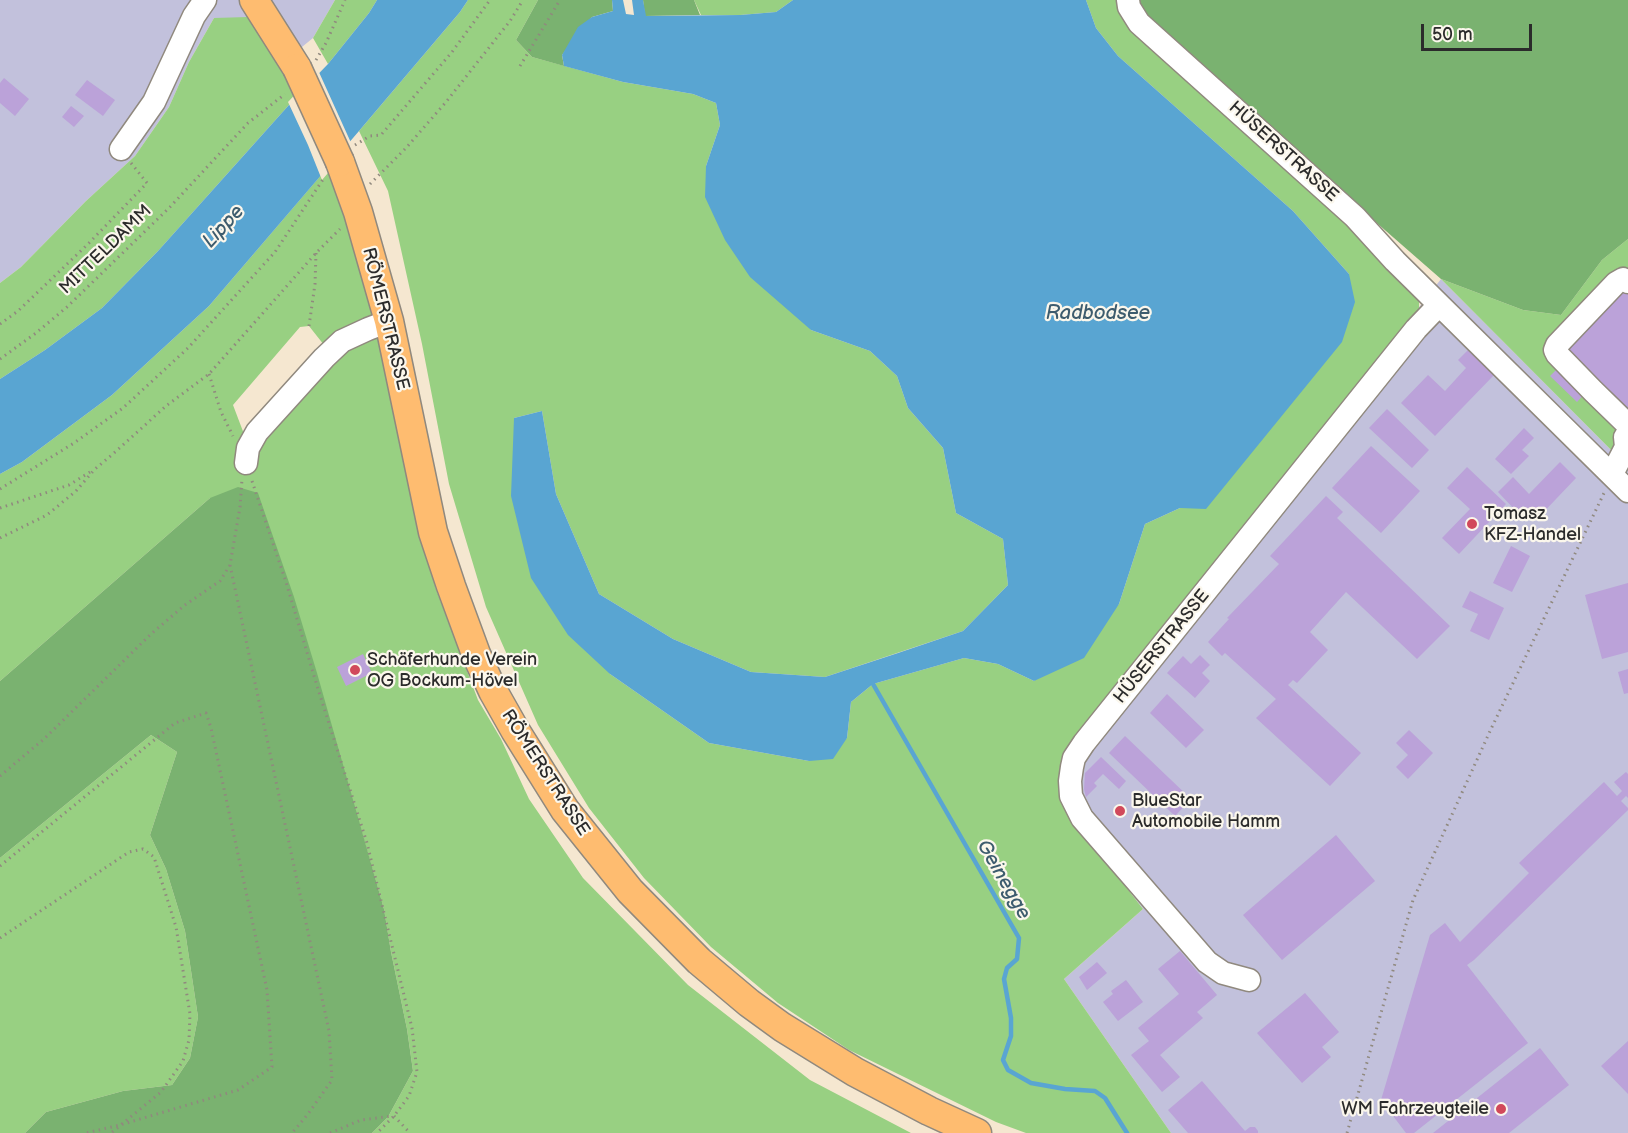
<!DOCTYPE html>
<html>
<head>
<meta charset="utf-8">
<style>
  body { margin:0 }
  #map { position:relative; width:1628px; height:1133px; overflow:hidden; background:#f5e7d0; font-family:"Balsamiq Sans",sans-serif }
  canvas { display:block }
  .scale { position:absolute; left:1421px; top:24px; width:111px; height:27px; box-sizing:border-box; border:3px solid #2b2b2b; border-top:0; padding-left:8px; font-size:18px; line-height:21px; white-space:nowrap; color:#2b2b2b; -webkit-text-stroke:4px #fbf7ec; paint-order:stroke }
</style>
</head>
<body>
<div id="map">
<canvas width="1628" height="1133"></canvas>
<div class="scale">50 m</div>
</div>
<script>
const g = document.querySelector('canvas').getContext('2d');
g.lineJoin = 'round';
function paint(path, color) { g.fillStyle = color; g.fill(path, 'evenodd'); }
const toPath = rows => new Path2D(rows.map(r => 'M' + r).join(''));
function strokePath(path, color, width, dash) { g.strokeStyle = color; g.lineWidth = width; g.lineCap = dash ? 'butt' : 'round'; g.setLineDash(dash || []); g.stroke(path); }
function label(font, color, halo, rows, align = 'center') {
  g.font = font + ' "Balsamiq Sans",sans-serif'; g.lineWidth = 4.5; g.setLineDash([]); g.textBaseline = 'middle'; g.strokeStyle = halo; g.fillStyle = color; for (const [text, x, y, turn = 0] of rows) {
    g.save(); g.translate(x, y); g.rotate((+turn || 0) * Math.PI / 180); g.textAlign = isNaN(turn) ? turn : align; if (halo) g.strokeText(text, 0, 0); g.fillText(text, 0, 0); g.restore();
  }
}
paint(toPath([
  [0,0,335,0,313,38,281,64,214,18,189,62,169,107,135,156,86,201,21,267,0,283],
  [1441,279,1628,467,1628,1133,1171,1133,1064,979,1143,909,1071,814,1067,758]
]), '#c2c1dc');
paint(toPath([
  [335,0,377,0,369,13,328,64,313,38],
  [468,0,538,0,516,40,532,57,623,82,693,94,716,103,720,125,706,166,811,330,870,351,897,376,908,408,943,448,956,513,1003,539,1008,585,963,631,825,677,751,672,673,639,599,594,556,494,542,411,514,418,610,674,709,743,809,761,847,738,851,702,873,684,964,658,998,664,1034,681,1119,604,1145,524,1180,508,1349,274,1293,211,1118,56,1096,28,1086,0,1119,0,1367,235,1419,300,1419,309,1145,648,1065,753,1060,793,1068,814,1085,834,1143,909,1064,979,1171,1133,1026,1133,996,1122,849,1050,778,1003,711,947,644,878,589,808,538,725,486,607,449,484,422,344,388,191,359,131,460,12],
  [694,0,793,0,776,12,740,15,701,15],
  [248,17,281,64,297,96,158,251,102,308,45,350,0,379,0,283,21,267,86,201,135,156,169,107,189,62,214,18],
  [328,167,355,249,372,307,418,527,436,589,478,700,501,739,529,799,583,878,688,985,810,1080,911,1133,372,1133,388,1117,413,1071,407,1029,391,952,384,909,362,833,210,498,0,681,0,474,22,462,112,395,209,306],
  [309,326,324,345,244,434,233,405,300,327],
  [1628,239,1628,467,1441,279,1523,310,1561,315,1602,260],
  [151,735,177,752,150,835,166,869,185,931,198,1017,190,1058,172,1085,123,1091,46,1112,25,1133,0,1133,0,858]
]), '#98d082');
paint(toPath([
  [538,0,612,0,613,11,592,17,562,55,564,66,532,57,516,40],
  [643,0,694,0,700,15,645,16],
  [1138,0,1628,0,1628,239,1602,260,1561,315,1523,310,1441,279,1143,19],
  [238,487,258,493,294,597,317,673,384,909,391,952,407,1029,413,1071,388,1117,372,1133,25,1133,46,1112,123,1091,172,1085,190,1058,198,1017,185,931,166,869,150,835,177,752,151,735,0,858,0,681,210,498]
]), '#7ab270');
paint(toPath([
  [377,0,468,0,460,12,359,131,209,306,112,395,22,462,0,474,0,379,45,350,102,308,158,251,297,96,328,64,369,13],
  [612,0,623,0,626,14,634,15,632,0,643,0,646,16,740,15,776,12,793,0,1086,0,1096,28,1118,56,1293,211,1349,274,1355,302,1342,342,1206,509,1180,508,1145,524,1119,604,1084,658,1034,681,998,664,964,658,873,684,851,702,847,738,833,759,809,761,709,743,610,674,568,635,531,578,511,496,514,418,542,411,556,494,599,594,673,639,751,672,825,677,898,653,963,631,1008,585,1003,539,956,513,943,448,908,408,897,376,870,351,811,330,750,277,725,240,705,197,706,166,720,125,716,103,693,94,623,82,564,66,562,55,578,27,592,17,613,11]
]), '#59a5d2');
paint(toPath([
  [318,70,352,145,322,180,308,145,288,102]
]), '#f5e7d0');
strokePath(toPath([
  [873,684,1019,938,1017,959,1007,968,1004,979,1011,1018,1011,1036,1003,1060,1008,1070,1031,1083,1065,1089,1095,1091,1105,1098,1127,1133]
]), '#59a5d2', 4.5);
paint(toPath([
  [4,78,29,99,15,116,0,103,0,83],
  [87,80,115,100,103,116,75,95],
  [71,106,84,116,74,127,62,117],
  [1623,287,1628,292,1628,416,1561,351],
  [1468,350,1494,375,1435,436,1401,403,1428,375,1445,391,1466,368,1458,360],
  [1561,365,1587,391,1577,402,1550,376],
  [1387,409,1429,450,1412,468,1369,428],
  [1524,428,1534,438,1522,450,1529,456,1511,474,1495,459],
  [1371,446,1420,491,1381,533,1332,488],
  [1560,462,1576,478,1537,519,1523,506,1517,512,1498,492,1513,477,1529,494],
  [1467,467,1506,504,1459,554,1442,538,1470,509,1447,488],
  [1326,496,1343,512,1337,518,1450,626,1417,659,1346,592,1310,632,1328,650,1297,683,1293,680,1288,685,1361,753,1330,786,1256,718,1276,699,1225,653,1222,656,1208,642,1229,619,1227,618,1279,564,1270,556],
  [1511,546,1530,556,1512,592,1493,583],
  [1628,583,1628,652,1602,659,1585,595],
  [1470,591,1504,608,1489,640,1470,631,1478,614,1462,607],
  [363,654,372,673,346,686,337,667],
  [1200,655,1210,665,1202,673,1210,681,1195,698,1167,673,1183,656,1191,664],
  [1628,669,1628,693,1624,694,1618,672],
  [1167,694,1204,730,1186,748,1150,713],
  [1409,730,1433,753,1408,779,1396,767,1408,755,1396,743],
  [1125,736,1191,799,1175,816,1109,753],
  [1101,757,1126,781,1119,789,1103,774,1094,783,1097,786,1086,797,1084,789,1085,773],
  [1626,772,1628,774,1628,798,1626,796,1621,801,1628,808,1628,810,1474,960,1467,965,1528,1043,1414,1133,1406,1133,1381,1100,1430,935,1445,923,1460,942,1529,873,1519,863,1604,782,1617,796,1622,791,1614,782],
  [1336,835,1375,881,1282,960,1243,915],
  [1180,951,1217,995,1197,1012,1203,1018,1160,1055,1180,1077,1162,1092,1131,1055,1149,1041,1138,1028,1179,994,1158,969],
  [1097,962,1107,973,1087,990,1079,977],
  [1126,980,1143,1002,1118,1021,1103,1002,1113,994,1111,991],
  [1305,993,1339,1032,1322,1047,1331,1057,1302,1083,1257,1033],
  [1628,1041,1628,1094,1601,1066],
  [1540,1048,1569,1085,1509,1133,1433,1133],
  [1202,1081,1245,1131,1250,1127,1255,1127,1258,1131,1258,1133,1188,1133,1168,1110]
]), '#bba2d9');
const minor = toPath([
  [1128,0,1129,7,1139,23,1355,217,1395,261,1628,491],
  [121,149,154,102,194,16,205,0],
  [1628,282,1623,279,1616,283,1557,345,1555,350,1557,354,1593,391,1628,425],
  [246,463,248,448,257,432,324,358,342,341,368,329,389,321],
  [1612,474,1626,447,1625,437,1628,433],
  [1249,980,1223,973,1207,962,1082,818,1071,796,1070,781,1072,767,1074,758,1084,743,1416,329,1439,305]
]);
const major = toPath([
  [254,0,297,68],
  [340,162,358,212,389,321,433,532,451,586,476,654,493,691,515,730,565,810,630,891,699,961,749,1003,782,1027,855,1072,929,1111,977,1133]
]);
strokePath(minor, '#90897e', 25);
strokePath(major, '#90897e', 31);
strokePath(toPath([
  [316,60,326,43,345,0],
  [520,66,560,0],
  [355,145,370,136,381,135,452,52,490,0],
  [370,184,406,148,446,102,510,21,523,0],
  [0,324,18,311,88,244,147,183,131,163],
  [309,326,315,284,316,253],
  [0,359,36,333,67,307,170,207,248,123,285,94],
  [209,374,221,412,233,436],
  [252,481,286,582,318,689,367,843,412,1028,417,1072,409,1096,394,1116,377,1133],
  [0,489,74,443,123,408,188,348,275,252,324,178],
  [0,508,69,485,90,472],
  [0,538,47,515,76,491,95,469,113,454,166,406,209,374,316,253,340,229],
  [230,565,329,1031,332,1080,308,1114,292,1133],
  [0,776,44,739,151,634,185,605,220,581,230,565,240,507,242,479],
  [0,866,175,723,206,713,211,728,267,990,272,1067,238,1090,120,1125,86,1133],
  [0,938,129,852,143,849,154,857,176,927,190,1014,189,1040,183,1061,161,1092,111,1133],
  [394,1116,410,1133],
  [330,1133,361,1120,392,1116],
  [1347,1133,1413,900,1491,729,1605,491]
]), '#90897e', 3, [1.5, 4.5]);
strokePath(minor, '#fff', 22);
strokePath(major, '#febc70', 28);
const majorBridge = toPath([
  [297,68,340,162]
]);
strokePath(majorBridge, '#90897e', 31, []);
strokePath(majorBridge, '#febc70', 28);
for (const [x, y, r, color] of [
  [1472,524,6,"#d1495b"],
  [355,670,6,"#d1495b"],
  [1120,811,6,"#d1495b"],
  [1501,1109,6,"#d1495b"]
]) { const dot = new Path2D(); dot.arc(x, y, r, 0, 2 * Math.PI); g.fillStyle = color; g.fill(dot); strokePath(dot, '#fbf7ec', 2); }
label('18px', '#2b2b2b', '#fbf7ec', [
  ["HÜSERSTRASSE",1283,152,42],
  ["MITTELDAMM",106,250,-44],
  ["RÖMERSTRASSE",385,319,76],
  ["HÜSERSTRASSE",1162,647,-51],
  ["RÖMERSTRASSE",545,773,57]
]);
label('18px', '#2b2b2b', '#fbf7ec', [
  ["Tomasz",1484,514],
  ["KFZ-Handel",1484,535],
  ["Schäferhunde Verein",367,660],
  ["OG Bockum-Hövel",367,681],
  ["BlueStar",1132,801],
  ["Automobile Hamm",1132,822],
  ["WM Fahrzeugteile",1489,1109,"right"]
], 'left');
label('italic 20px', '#3d5c6e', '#fbf7ec', [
  ["Lippe",224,227,-47],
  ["Radbodsee",1098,314],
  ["Geinegge",1003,880,60]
]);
</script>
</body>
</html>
